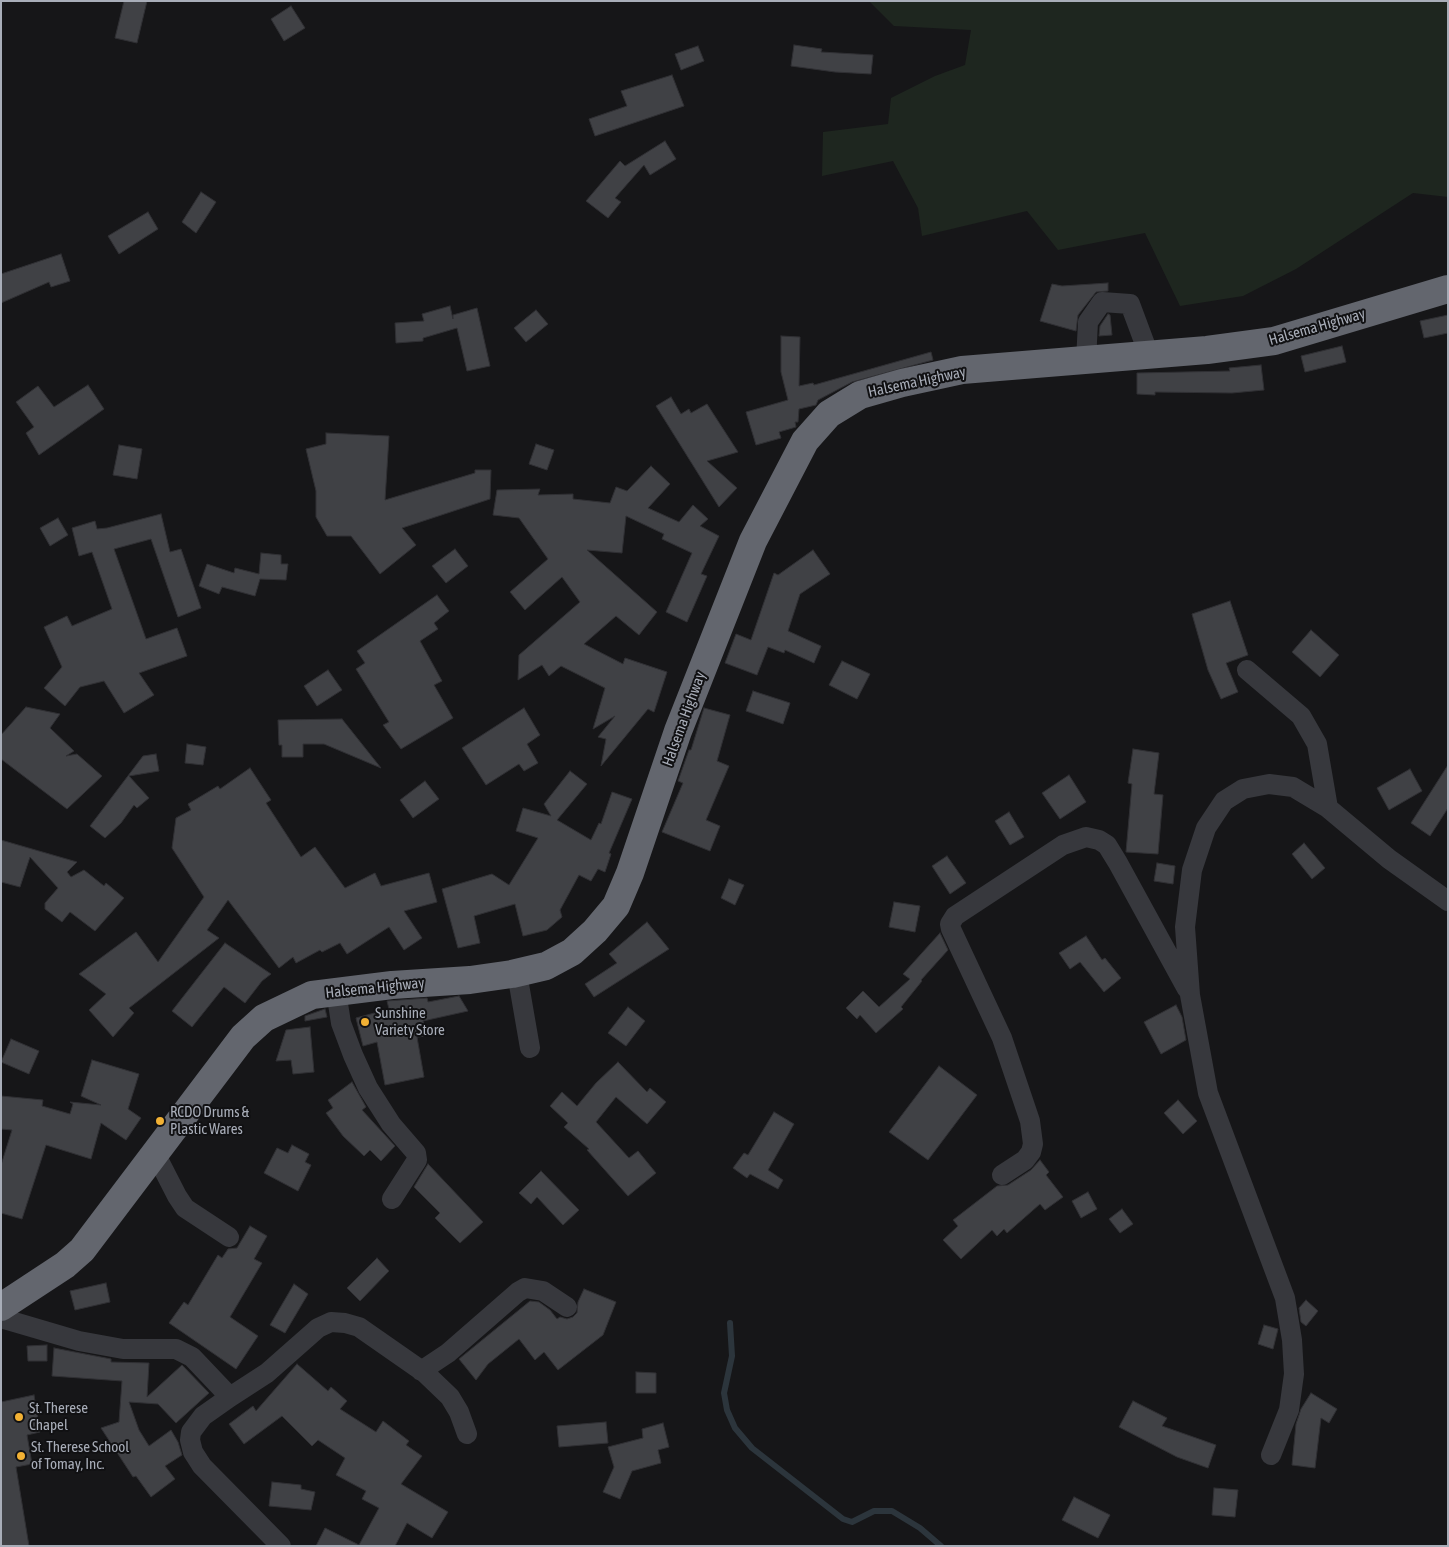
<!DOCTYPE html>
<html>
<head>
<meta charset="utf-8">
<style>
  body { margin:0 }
  #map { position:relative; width:1449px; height:1547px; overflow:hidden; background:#161618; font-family:"Asap Condensed",sans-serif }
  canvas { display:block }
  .frame { position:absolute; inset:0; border:2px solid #a8adb8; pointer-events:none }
</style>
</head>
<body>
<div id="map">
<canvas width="1449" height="1547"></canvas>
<div class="frame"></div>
</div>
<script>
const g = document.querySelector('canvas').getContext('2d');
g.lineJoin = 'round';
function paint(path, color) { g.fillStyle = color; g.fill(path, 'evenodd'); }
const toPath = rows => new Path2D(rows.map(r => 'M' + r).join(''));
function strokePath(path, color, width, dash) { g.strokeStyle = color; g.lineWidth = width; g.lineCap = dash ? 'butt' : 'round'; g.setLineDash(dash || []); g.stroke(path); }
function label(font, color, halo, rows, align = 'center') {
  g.font = font + ' "Asap Condensed",sans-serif'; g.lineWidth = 4; g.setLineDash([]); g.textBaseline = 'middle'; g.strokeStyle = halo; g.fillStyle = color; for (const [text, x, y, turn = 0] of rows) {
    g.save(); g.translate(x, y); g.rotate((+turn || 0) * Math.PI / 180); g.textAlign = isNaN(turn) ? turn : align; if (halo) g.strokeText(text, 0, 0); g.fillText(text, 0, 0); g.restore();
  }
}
paint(toPath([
  [869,1,1448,1,1448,197,1413,193,1296,269,1243,296,1180,306,1145,233,1058,250,1027,211,922,236,918,208,893,161,822,176,823,132,888,124,891,98,935,76,965,65,971,30,894,26]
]), '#1e261f');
strokePath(toPath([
  [730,1323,732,1356,724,1393,727,1410,735,1428,752,1448,843,1519,852,1522,874,1511,892,1511,920,1528,941,1546]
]), '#2c353c', 6);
const building = toPath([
  [124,1,147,1,137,43,115,38,124,1],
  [291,6,305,28,284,41,271,19,291,6],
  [794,45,822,49,821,52,873,55,871,74,835,72,791,66,794,45],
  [698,46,704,61,681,70,675,54,698,46],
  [672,75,684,106,595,136,589,119,627,106,621,91,672,75],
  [665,141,676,159,650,175,644,165,615,198,621,202,608,218,586,201,620,161,625,166,665,141],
  [201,192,216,202,196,233,182,222,201,192],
  [148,212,158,229,119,254,108,236,148,212],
  [61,254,70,281,51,287,49,282,1,303,1,274,61,254],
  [1108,283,1108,291,1096,292,1078,315,1076,331,1040,321,1052,284,1062,286,1108,283],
  [450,306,453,319,453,315,477,308,490,366,467,371,457,328,423,338,423,341,396,343,395,323,424,321,422,314,450,306],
  [536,310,548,324,526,342,514,328,536,310],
  [1108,314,1110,315,1112,335,1099,336,1100,326,1108,314],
  [1448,315,1448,333,1424,338,1420,321,1448,315],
  [781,336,800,337,799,386,813,383,814,385,931,352,933,360,852,382,818,400,816,405,799,409,798,422,795,422,796,427,779,432,781,438,756,445,746,412,788,400,781,372,781,336],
  [1342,346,1346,362,1305,372,1301,356,1342,346],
  [1261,365,1264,390,1232,393,1155,392,1155,395,1137,394,1137,373,1230,371,1229,368,1261,365],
  [88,385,104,409,39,455,26,433,34,427,16,402,38,386,54,407,88,385],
  [671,397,681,414,689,409,691,413,707,404,738,452,707,461,737,488,719,507,656,406,671,397],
  [326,433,389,436,385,500,475,473,475,470,491,470,490,499,402,528,416,545,380,574,351,536,327,536,316,517,316,491,306,449,326,444,326,433],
  [536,444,554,450,547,470,529,464,536,444],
  [119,445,142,449,137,479,113,475,119,445],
  [651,466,670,484,648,508,679,522,693,505,708,519,700,526,719,536,701,574,707,576,687,622,666,612,692,553,662,539,664,534,626,516,622,553,587,550,657,612,639,635,616,616,584,644,623,664,625,658,667,672,654,712,648,709,601,766,606,739,598,737,615,716,593,729,605,688,561,666,549,676,542,665,518,680,519,655,580,602,562,577,525,610,510,592,548,559,519,518,493,515,497,490,540,489,538,495,573,494,573,499,610,503,616,487,627,491,651,466],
  [161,514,170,552,181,549,201,608,178,617,151,539,114,549,146,639,177,628,187,656,139,673,154,695,124,713,104,681,80,687,65,706,44,688,62,667,44,627,67,616,72,626,112,609,92,552,79,556,72,528,95,521,97,529,107,528,161,514],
  [58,518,68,535,50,546,40,528,58,518],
  [455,549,468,566,446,583,432,566,455,549],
  [813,550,830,574,800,594,788,631,821,646,814,663,785,650,784,653,768,647,757,675,725,663,736,634,751,640,774,573,778,575,813,550],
  [261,553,281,555,281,564,288,564,286,580,260,579,255,596,222,587,219,594,199,586,207,564,234,573,235,568,259,574,261,553],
  [437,595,449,611,434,623,438,629,420,641,442,681,434,685,453,718,401,749,383,725,389,722,356,669,365,663,357,651,437,595],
  [1230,601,1248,655,1226,663,1238,692,1221,699,1208,670,1192,614,1230,601],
  [1311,630,1339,655,1320,677,1292,652,1311,630],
  [842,661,870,674,857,699,829,685,842,661],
  [328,670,342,690,317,706,304,686,328,670],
  [753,691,790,703,783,724,746,711,753,691],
  [26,707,60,714,50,728,74,751,66,756,77,754,102,776,67,809,1,759,1,735,26,707],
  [524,708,540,735,527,744,538,763,524,771,519,764,486,785,462,748,524,708],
  [704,708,730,715,717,761,729,766,706,820,720,826,710,851,662,832,683,783,678,781,689,750,691,750,704,708],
  [342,719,381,768,324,744,303,744,303,757,282,757,282,745,279,745,278,720,342,719],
  [187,744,206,747,203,765,185,763,187,744],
  [1133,749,1159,753,1154,794,1163,795,1158,854,1126,852,1132,784,1128,783,1133,749],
  [156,754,159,771,129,776,149,798,137,808,134,805,121,823,105,838,90,826,143,756,156,754],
  [1448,765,1448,808,1430,836,1411,823,1448,765],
  [250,768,271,800,266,803,301,857,315,847,345,888,375,873,381,886,429,873,437,902,404,911,422,938,404,950,389,927,347,954,340,943,322,952,320,950,296,963,293,957,279,968,228,900,207,930,219,938,129,1008,134,1013,113,1037,89,1010,106,994,79,974,136,932,158,962,204,897,172,848,176,818,191,810,188,804,218,786,220,789,250,768],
  [1410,769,1422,791,1389,810,1377,788,1410,769],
  [570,771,587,784,557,820,591,840,599,823,601,824,612,792,632,799,609,853,611,854,605,872,598,869,591,881,579,875,560,910,562,917,547,930,523,936,515,904,474,916,480,943,458,948,442,889,492,874,509,885,538,838,516,831,523,808,551,816,544,804,570,771],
  [1069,775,1086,802,1060,819,1042,793,1069,775],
  [425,781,439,799,413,818,400,800,425,781],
  [1009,812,1024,837,1010,845,995,821,1009,812],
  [1,840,77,862,67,872,71,877,84,870,104,886,106,883,124,898,95,931,70,912,62,922,45,909,45,903,58,888,30,857,20,887,1,882,1,840],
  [1304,843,1325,868,1312,879,1292,854,1304,843],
  [947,856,966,883,950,894,932,866,947,856],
  [1157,863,1175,866,1173,884,1154,881,1157,863],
  [729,879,744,885,735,905,721,898,729,879],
  [894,902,920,906,915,932,889,927,894,902],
  [647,922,669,949,594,997,585,984,617,963,609,954,647,922],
  [940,933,948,950,921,980,922,981,901,1007,903,1009,876,1033,860,1015,857,1019,846,1008,863,991,879,1007,910,979,903,974,940,933],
  [1086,936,1102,960,1105,958,1121,978,1104,992,1080,962,1070,969,1059,953,1086,936],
  [225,943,271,974,262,981,245,1003,224,987,192,1027,172,1011,225,943],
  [459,996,468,1011,423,1021,426,1036,417,1037,424,1077,385,1085,377,1042,363,1046,356,1018,389,1009,387,1001,427,998,428,1002,459,996],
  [1176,1005,1182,1017,1186,1040,1161,1054,1144,1022,1176,1005],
  [628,1007,645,1021,626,1046,608,1033,628,1007],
  [325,1009,327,1017,305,1021,305,1016,325,1009],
  [310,1027,314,1072,293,1074,291,1060,276,1061,286,1030,310,1027],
  [11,1039,39,1051,29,1074,1,1062,11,1039],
  [92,1060,139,1074,128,1109,141,1118,126,1140,101,1123,91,1159,46,1145,22,1219,1,1213,1,1165,12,1130,1,1129,1,1096,43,1100,42,1106,70,1114,73,1104,70,1102,101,1105,81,1096,92,1060],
  [618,1062,647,1092,650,1088,666,1102,647,1124,616,1097,596,1122,629,1158,638,1151,656,1173,628,1196,587,1150,589,1149,564,1127,568,1123,550,1106,562,1092,577,1106,596,1083,618,1062],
  [939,1066,977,1095,928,1160,889,1132,939,1066],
  [352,1082,366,1107,362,1110,395,1146,381,1161,370,1150,364,1156,343,1136,326,1113,333,1108,328,1100,352,1082],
  [1178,1100,1197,1121,1183,1134,1164,1113,1178,1100],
  [774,1112,794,1124,768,1170,783,1180,778,1189,750,1174,747,1178,733,1168,744,1153,748,1155,774,1112],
  [292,1145,309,1154,305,1162,311,1165,298,1191,264,1173,277,1148,288,1153,292,1145],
  [1040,1160,1049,1172,1046,1175,1063,1197,1045,1210,1040,1204,1007,1233,1004,1229,997,1236,992,1230,961,1259,943,1240,958,1226,953,1220,997,1186,1008,1185,1031,1170,1040,1160],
  [428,1164,483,1222,460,1243,435,1218,440,1213,414,1187,428,1164],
  [541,1171,579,1210,563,1225,537,1197,531,1204,519,1193,541,1171],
  [1088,1192,1097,1209,1081,1218,1072,1201,1088,1192],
  [1122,1209,1133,1224,1120,1233,1109,1219,1122,1209],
  [250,1226,267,1236,254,1259,262,1263,230,1317,258,1336,236,1369,169,1323,184,1302,188,1305,218,1255,222,1258,228,1249,237,1248,250,1226],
  [377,1258,389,1271,360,1301,347,1288,377,1258],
  [106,1283,110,1302,75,1310,70,1291,106,1283],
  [294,1284,308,1294,285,1333,270,1325,294,1284],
  [584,1289,616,1302,603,1335,558,1370,544,1352,535,1360,519,1339,488,1364,476,1380,459,1359,530,1301,539,1302,550,1310,557,1319,560,1317,567,1319,573,1317,577,1313,578,1302,584,1289],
  [1306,1300,1318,1311,1306,1326,1301,1322,1299,1308,1306,1300],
  [1264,1325,1278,1329,1273,1349,1258,1344,1264,1325],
  [47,1345,47,1361,28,1361,27,1346,47,1345],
  [54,1348,111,1359,111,1362,149,1363,147,1397,182,1365,209,1393,176,1423,158,1404,129,1402,139,1430,149,1446,171,1430,178,1442,182,1455,165,1466,175,1479,151,1497,136,1476,133,1477,101,1428,119,1422,122,1381,52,1376,54,1348],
  [297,1364,328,1391,331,1387,347,1401,340,1409,376,1432,383,1421,409,1441,406,1445,422,1456,401,1484,448,1512,432,1538,407,1523,395,1546,316,1546,325,1528,359,1545,379,1508,362,1499,366,1491,336,1475,345,1458,318,1440,312,1446,282,1416,244,1444,229,1424,253,1406,256,1411,297,1364],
  [636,1372,656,1373,656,1393,636,1393,636,1372],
  [1311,1393,1337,1409,1329,1423,1321,1418,1315,1468,1292,1465,1296,1424,1301,1409,1311,1393],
  [34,1395,40,1432,27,1435,32,1464,16,1467,29,1546,1,1546,1,1402,34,1395],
  [1133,1401,1167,1418,1162,1426,1216,1445,1208,1468,1177,1457,1119,1427,1133,1401],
  [606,1422,608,1443,559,1447,557,1426,606,1422],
  [663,1423,669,1447,658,1450,661,1463,632,1471,620,1499,603,1492,614,1467,608,1447,643,1438,642,1429,663,1423],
  [272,1482,301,1485,301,1489,315,1492,311,1510,269,1506,272,1482],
  [1214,1488,1238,1490,1235,1517,1212,1515,1214,1488],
  [1074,1497,1110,1515,1098,1538,1062,1520,1074,1497]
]);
paint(building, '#404145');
strokePath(building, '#303034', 1);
strokePath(toPath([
  [1086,361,1088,322,1102,302,1130,304,1149,355],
  [1247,670,1301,716,1317,744,1328,808],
  [517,973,530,1048],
  [336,991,341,1023,353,1055,368,1088,391,1124,416,1153,417,1160,392,1199],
  [155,1153,177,1196,185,1208,229,1237],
  [1002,1175,1025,1160,1031,1152,1033,1144,1030,1121,1002,1038,951,929,950,924,955,916,1063,845,1086,837,1099,840,1107,845,1118,863,1187,989],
  [1,1318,79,1341,123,1349,176,1349,192,1357,230,1397,267,1373,318,1328,331,1322,345,1323,359,1327,425,1373,450,1397,459,1412,467,1434],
  [421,1371,448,1353,518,1292,525,1288,543,1291,567,1307],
  [230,1397,203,1416,191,1432,190,1440,193,1452,202,1466,281,1546],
  [1271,1455,1289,1410,1294,1374,1292,1340,1285,1298,1208,1093,1190,995,1185,927,1192,870,1206,828,1224,801,1243,789,1269,784,1293,787,1328,808,1389,859,1448,901]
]), '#37383d', 20);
strokePath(toPath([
  [1,1307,65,1265,82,1250,243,1037,264,1018,312,995,392,985,470,980,512,974,546,966,572,952,595,931,616,906,630,873,678,731,753,541,805,441,829,414,860,395,902,383,962,370,1207,350,1274,341,1448,289]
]), '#63666e', 28);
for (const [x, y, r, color] of [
  [365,1022,5,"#f2b134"],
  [160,1121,5,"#f2b134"],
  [19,1417,5,"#f2b134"],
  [21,1456,5,"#f2b134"]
]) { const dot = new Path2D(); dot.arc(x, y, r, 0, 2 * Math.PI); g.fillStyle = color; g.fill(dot); strokePath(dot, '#111113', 2); }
label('15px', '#a8adb8', '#111113', [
  ["Halsema Highway",1317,327,-16],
  ["Halsema Highway",917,382,-12],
  ["Halsema Highway",684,719,-70],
  ["Halsema Highway",375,988,-6]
]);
label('15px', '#a8adb8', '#111113', [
  ["Sunshine",375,1013],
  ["Variety Store",375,1030],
  ["RCDO Drums &",170,1112],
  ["Plastic Wares",170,1129],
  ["St. Therese",29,1408],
  ["Chapel",29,1425],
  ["St. Therese School",31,1447],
  ["of Tomay, Inc.",31,1464]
], 'left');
</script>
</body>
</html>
